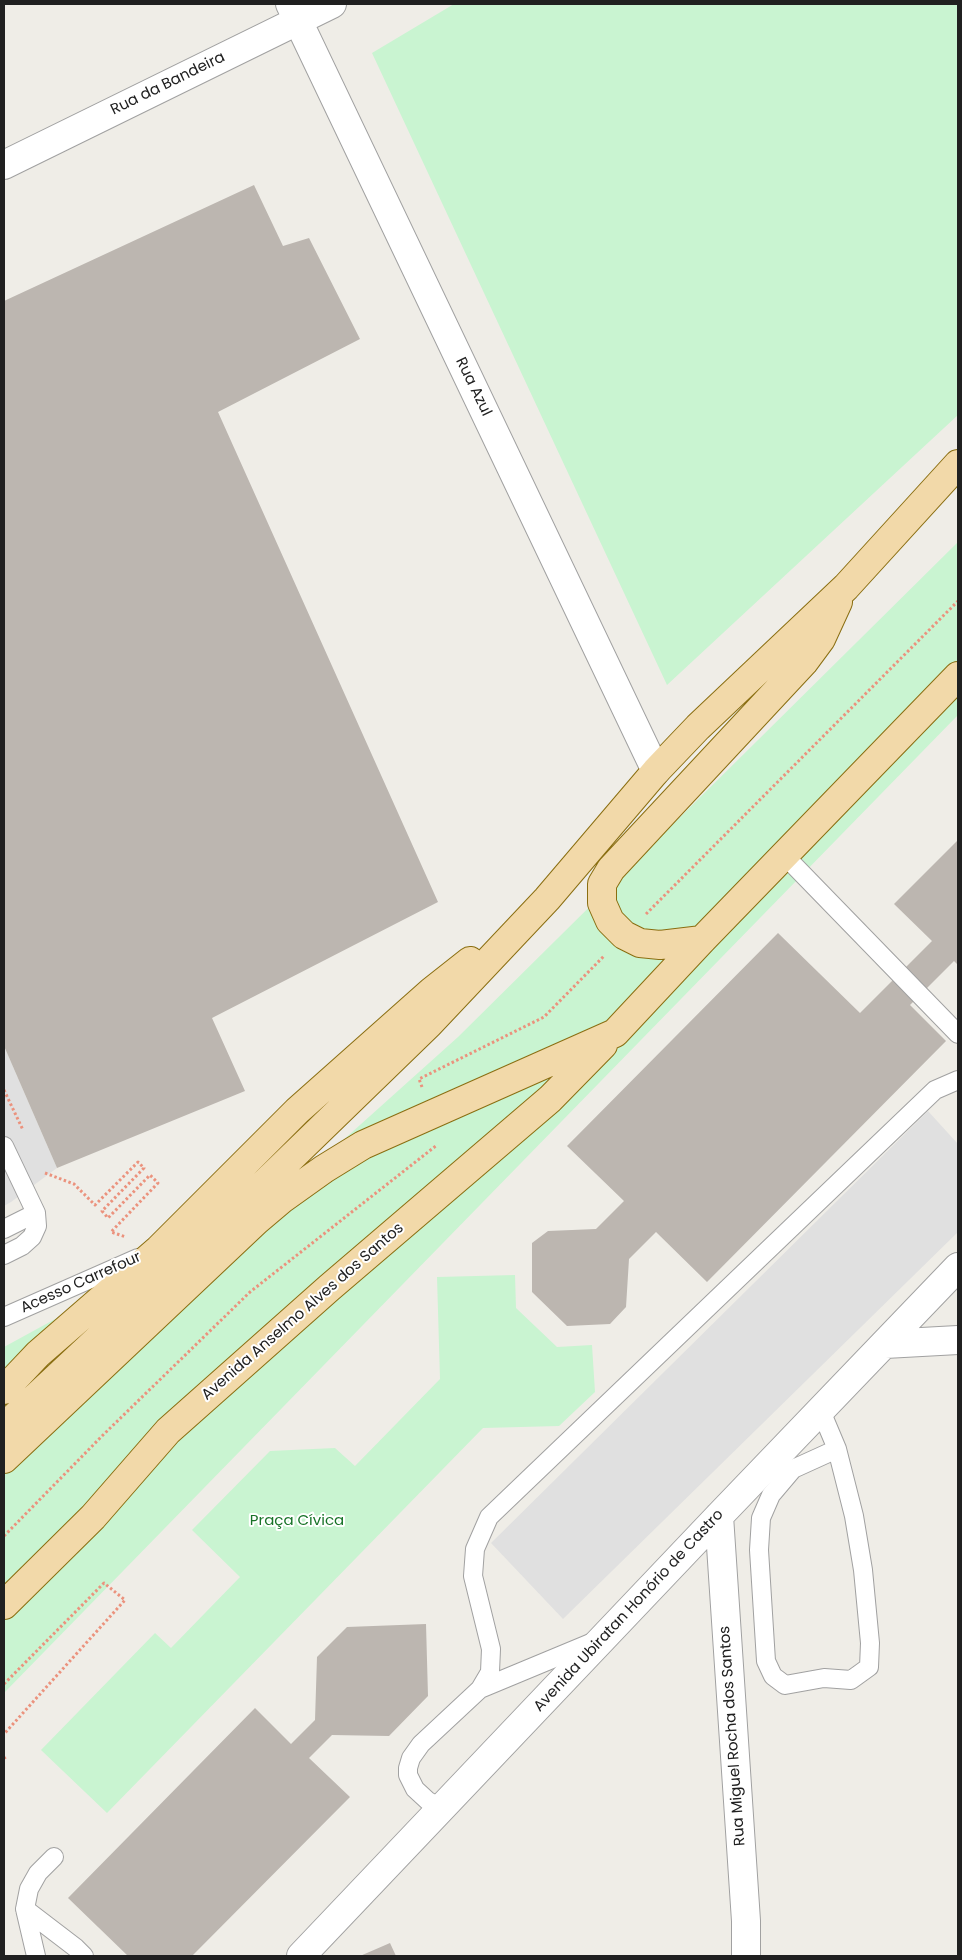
<!DOCTYPE html>
<html>
<head>
<meta charset="utf-8">
<style>
  body { margin:0 }
  #map { position:relative; width:962px; height:1960px; overflow:hidden; background:#efede7; font-family:Poppins,sans-serif }
  canvas { display:block }
  .frame { position:absolute; inset:0; border:5px solid #202020; pointer-events:none }
</style>
</head>
<body>
<div id="map">
<canvas width="962" height="1960"></canvas>
<div class="frame"></div>
</div>
<script>
const g = document.querySelector('canvas').getContext('2d');
g.lineJoin = 'round';
function paint(path, color) { g.fillStyle = color; g.fill(path, 'evenodd'); }
const toPath = rows => new Path2D(rows.map(r => 'M' + r).join(''));
function strokePath(path, color, width, dash) { g.strokeStyle = color; g.lineWidth = width; g.lineCap = dash ? 'butt' : 'round'; g.setLineDash(dash || []); g.stroke(path); }
function label(font, color, halo, rows, align = 'center') {
  g.font = font + ' Poppins,sans-serif'; g.lineWidth = 4; g.setLineDash([]); g.textBaseline = 'middle'; g.strokeStyle = halo; g.fillStyle = color; for (const [text, x, y, turn = 0] of rows) {
    g.save(); g.translate(x, y); g.rotate((+turn || 0) * Math.PI / 180); g.textAlign = isNaN(turn) ? turn : align; if (halo) g.strokeText(text, 0, 0); g.fillText(text, 0, 0); g.restore();
  }
}
paint(toPath([
  [454,4,958,4,958,415,667,685,372,53],
  [958,542,958,715,4,1693,4,1347,282,1195,458,1037],
  [515,1275,516,1308,557,1347,592,1345,595,1392,559,1426,483,1428,107,1813,41,1750,155,1633,171,1648,240,1577,192,1530,270,1451,335,1448,355,1466,440,1379,437,1277]
]), '#c9f4d1');
paint(toPath([
  [4,1046,57,1168,11,1202,4,1206],
  [928,1111,958,1144,958,1232,563,1619,491,1543]
]), '#e0e0e0');
paint(toPath([
  [254,185,283,246,309,238,360,339,218,412,438,902,212,1018,245,1091,57,1168,4,1046,4,301],
  [958,840,958,965,954,961,910,1005,946,1041,707,1282,656,1232,629,1259,626,1307,610,1324,567,1326,532,1292,532,1243,548,1231,596,1229,624,1201,567,1146,778,933,860,1013,932,941,894,904],
  [426,1624,428,1696,389,1736,332,1735,309,1758,350,1797,192,1956,128,1956,68,1898,255,1708,291,1744,315,1720,317,1657,347,1627],
  [390,1943,396,1956,360,1956]
]), '#bcb6b0');
const service = toPath([
  [784,855,958,1034],
  [4,1146,36,1213,37,1226,32,1237,22,1246,4,1255],
  [4,1229,36,1213],
  [4,1317,138,1258],
  [821,1411,837,1449,854,1516,863,1570,870,1643,869,1667,851,1680,824,1678,785,1685,773,1676,766,1661,759,1550,761,1518,771,1495,793,1469,837,1449],
  [480,1689,593,1642],
  [443,1809,428,1801,415,1789,408,1775,408,1768,411,1758,421,1744,480,1689,490,1672,491,1649,473,1576,475,1549,489,1517,935,1090,958,1080],
  [25,1909,29,1889,38,1873,54,1857],
  [36,1956,25,1909,76,1948,84,1956]
]);
const minor = toPath([
  [290,4,656,771],
  [4,165,332,4],
  [885,1344,958,1340],
  [719,1516,746,1921,746,1956],
  [301,1956,719,1516,958,1267]
]);
const primary = toPath([
  [702,940,660,945,640,943,624,935,610,921,602,903,602,884,611,869,804,662,821,639,838,602],
  [4,1390,38,1354,159,1249,297,1111,432,991,470,961],
  [4,1427,268,1180,429,1024,547,899,656,771,698,727,846,587,958,464],
  [4,1459,256,1221,282,1199,324,1169,363,1145,615,1033,702,940,958,676],
  [4,1605,93,1517,168,1431,329,1288,550,1099,603,1045]
]);
strokePath(service, '#a1a1a1', 20);
strokePath(minor, '#a1a1a1', 30);
strokePath(primary, '#8a6e11', 30);
strokePath(toPath([
  [646,914,958,601],
  [422,1087,419,1079,544,1017,604,956],
  [4,1090,23,1130],
  [45,1173,74,1184,95,1205,138,1162,144,1168,102,1211,108,1218,150,1175,158,1183,111,1232,126,1237],
  [4,1536,102,1436,250,1292,437,1145],
  [4,1684,104,1583,125,1600,4,1734],
  [4,1757,6,1760]
]), '#eb927d', 3, [2.5, 2.5]);
strokePath(service, '#fff', 18);
strokePath(minor, '#fff', 28);
strokePath(primary, '#f2d9a9', 28);
label('15px', '#202020', '#fff', [
  ["Rua da Bandeira",168,84,-26],
  ["Rua Azul",473,387,64],
  ["Acesso Carrefour",81,1283,-24],
  ["Avenida Anselmo Alves dos Santos",303,1312,-41],
  ["Avenida Ubiratan Honório de Castro",629,1611,-47],
  ["Rua Miguel Rocha dos Santos",733,1736,-94]
]);
label('15px', '#187328', '#fff', [
  ["Praça Cívica",297,1521]
]);
</script>
</body>
</html>
